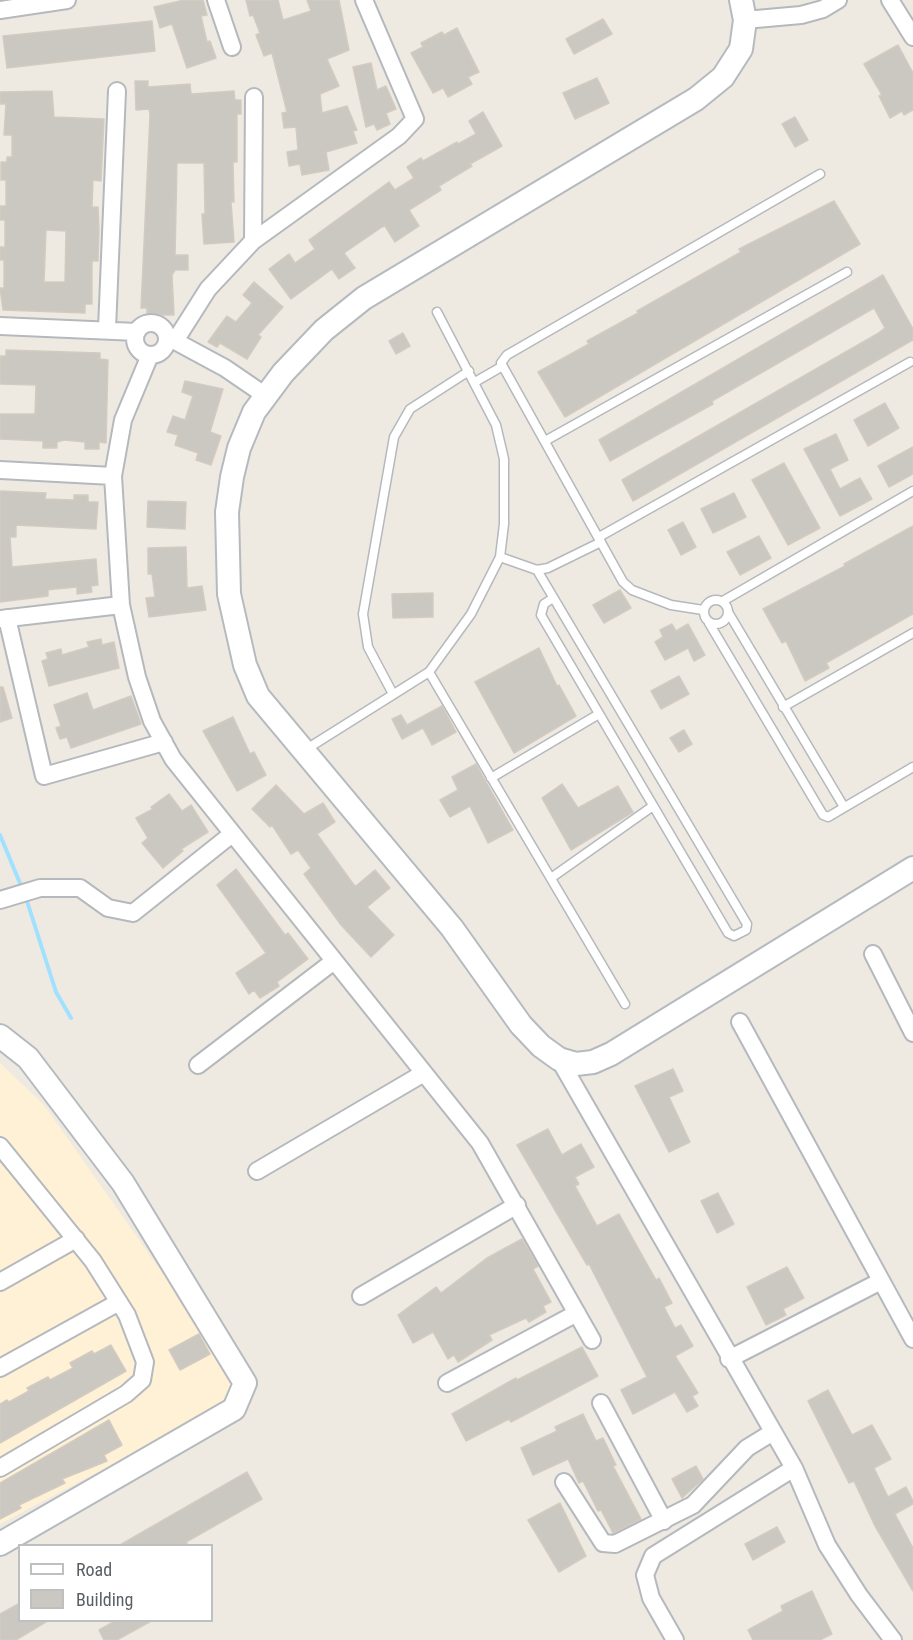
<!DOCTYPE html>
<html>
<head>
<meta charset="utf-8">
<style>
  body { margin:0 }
  #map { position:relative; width:913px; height:1640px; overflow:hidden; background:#eeeae2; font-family:"Roboto Condensed",sans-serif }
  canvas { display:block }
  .legend { position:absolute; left:18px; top:1544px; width:195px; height:78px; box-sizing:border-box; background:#fff; border:2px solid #bdbfc1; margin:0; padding:8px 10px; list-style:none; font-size:18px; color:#5a5f64 }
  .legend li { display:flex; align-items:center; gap:12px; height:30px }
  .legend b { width:30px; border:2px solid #bdbfc1 }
</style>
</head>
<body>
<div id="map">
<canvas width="913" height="1640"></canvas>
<ul class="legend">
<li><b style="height:8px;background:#fff"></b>Road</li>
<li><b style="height:16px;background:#cbc7c1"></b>Building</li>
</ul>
</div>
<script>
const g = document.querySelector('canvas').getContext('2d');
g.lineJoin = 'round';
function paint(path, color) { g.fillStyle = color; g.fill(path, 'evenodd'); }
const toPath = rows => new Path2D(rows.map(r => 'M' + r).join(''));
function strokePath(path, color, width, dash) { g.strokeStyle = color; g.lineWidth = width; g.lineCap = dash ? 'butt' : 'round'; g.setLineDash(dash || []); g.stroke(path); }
paint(toPath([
  [0,1063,44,1105,247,1393,0,1524]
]), '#fff1d6');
strokePath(toPath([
  [0,835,22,888],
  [26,898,56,992,71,1018]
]), '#a1e1ff', 4);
const building = toPath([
  [184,0,203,0,207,15,201,16,207,42,210,41,216,58,187,68,172,24,160,28,154,7,184,0],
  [246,0,278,0,283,20,311,11,307,0,339,0,349,50,327,59,339,86,320,94,322,113,347,106,357,130,353,131,357,143,326,152,329,170,302,175,300,164,289,166,287,152,298,150,296,127,284,128,282,113,287,112,272,53,264,56,256,35,260,33,253,15,250,16,246,0],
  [603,19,612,34,574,54,566,39,603,19],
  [152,21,155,51,7,68,3,36,152,21],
  [457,28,479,72,468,77,472,84,448,97,443,88,433,93,411,53,423,47,421,43,442,32,444,35,457,28],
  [898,45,913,73,913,110,904,115,902,111,890,118,879,96,882,95,864,64,898,45],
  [371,63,377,90,386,86,396,109,386,113,390,124,377,130,374,124,366,127,353,67,371,63],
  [597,78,609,103,575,119,563,93,597,78],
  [135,81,148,81,148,87,190,84,191,94,234,91,235,100,241,100,241,114,237,114,237,162,233,162,234,202,231,202,234,242,204,244,202,214,205,214,204,163,177,163,175,255,188,255,188,270,175,270,172,275,174,315,147,315,147,308,141,308,150,115,149,109,136,110,135,81],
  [52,91,54,117,104,119,101,181,93,180,92,207,98,207,99,230,98,261,92,261,92,304,85,304,85,313,3,310,0,288,4,288,4,260,0,260,0,247,5,247,5,220,0,220,0,206,6,206,6,180,1,180,1,162,7,162,7,157,12,157,12,135,4,135,6,104,0,104,0,92,52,91],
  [46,230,66,231,65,282,44,282,46,230],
  [483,112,502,146,470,164,472,166,439,186,441,190,409,210,419,226,395,242,385,226,382,227,344,253,355,268,339,279,332,269,291,299,269,269,289,254,295,263,315,249,309,240,389,182,395,190,414,178,407,167,421,158,423,161,457,142,458,144,476,134,469,121,483,112],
  [795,117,808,140,795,147,782,124,795,117],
  [834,201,860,244,565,417,538,372,589,344,587,341,638,313,637,311,741,252,739,249,834,201],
  [883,275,913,329,913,340,633,501,622,480,877,334,885,328,874,308,712,401,713,404,610,461,599,440,883,275],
  [254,282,283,307,258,335,261,337,247,359,220,343,217,347,208,342,227,316,236,322,252,303,243,295,254,282],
  [403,333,410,346,396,354,389,341,403,333],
  [6,350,100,353,100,359,108,360,106,443,99,442,99,449,85,449,85,442,64,440,57,442,57,448,43,448,43,441,0,439,0,414,35,414,36,385,0,384,0,356,6,356,6,350],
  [185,381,223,389,210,432,221,436,211,465,196,460,198,453,175,445,178,435,167,432,173,416,185,420,193,396,182,392,185,381],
  [885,403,899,428,868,446,854,420,885,403],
  [836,434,848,460,830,469,840,489,860,478,872,499,840,516,804,449,836,434],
  [913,447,913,474,889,487,878,466,913,447],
  [784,463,820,528,788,545,752,480,784,463],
  [0,491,46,493,45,499,74,500,74,495,88,495,88,502,98,502,96,529,16,525,16,537,10,537,12,567,96,559,98,585,91,586,92,592,77,594,77,587,55,589,48,590,48,596,0,602,0,491],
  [734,493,746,517,713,533,701,509,734,493],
  [148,501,186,502,185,529,147,527,148,501],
  [683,522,696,547,681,555,668,530,683,522],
  [913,526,913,614,826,663,829,668,805,681,786,641,782,643,763,609,845,566,844,564,913,526],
  [759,536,771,558,740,575,727,552,759,536],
  [186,547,187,588,202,586,206,610,149,617,146,598,155,597,152,574,148,574,148,548,186,547],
  [620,590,631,608,604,623,593,605,620,590],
  [433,593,433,617,393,618,392,594,433,593],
  [672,624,676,631,688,624,705,655,694,661,688,648,665,660,655,642,663,637,660,630,672,624],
  [101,639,102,645,114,642,119,668,49,686,42,661,48,659,46,653,61,649,62,655,89,647,87,642,101,639],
  [539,648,557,686,559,685,576,716,514,753,475,682,539,648],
  [679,676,689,694,661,709,651,691,679,676],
  [0,687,3,687,12,718,0,722,0,687],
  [87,693,93,710,131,696,141,724,71,748,67,737,60,739,56,728,61,726,54,705,87,693],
  [442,706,456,732,432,745,423,728,402,739,392,719,401,715,407,725,442,706],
  [233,717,250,754,254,752,266,775,237,791,203,731,233,717],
  [684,730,692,744,679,752,670,738,684,730],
  [476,764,513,830,488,843,470,806,450,817,440,800,458,790,452,777,476,764],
  [562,784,578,808,618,786,633,812,571,850,542,798,562,784],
  [276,785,304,814,323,803,335,822,317,834,354,885,356,886,375,870,390,888,367,907,394,935,371,957,341,925,304,874,311,868,298,850,291,854,272,825,270,827,252,809,276,785],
  [169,794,182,811,191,805,208,832,181,849,183,851,163,868,142,843,148,838,136,818,153,809,151,807,169,794],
  [236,869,285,935,288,933,308,959,277,982,279,986,260,998,254,990,249,994,236,973,266,953,217,885,236,869],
  [673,1069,683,1091,669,1097,690,1142,669,1152,635,1086,673,1069],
  [548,1129,562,1155,581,1144,594,1167,575,1177,579,1184,575,1186,597,1226,619,1214,656,1280,659,1278,672,1303,664,1307,675,1328,681,1325,693,1346,675,1356,698,1393,692,1396,698,1406,687,1412,675,1392,633,1414,621,1390,647,1377,589,1264,587,1265,517,1145,548,1129],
  [718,1193,734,1224,717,1233,701,1201,718,1193],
  [522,1239,538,1266,533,1269,551,1302,543,1306,546,1312,529,1322,526,1318,489,1335,492,1340,458,1362,454,1355,448,1359,433,1332,413,1343,398,1315,436,1287,441,1293,487,1258,522,1239],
  [787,1267,804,1298,783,1309,786,1315,766,1325,747,1287,787,1267],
  [199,1334,210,1354,180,1370,169,1350,199,1334],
  [111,1345,126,1371,0,1443,0,1404,7,1400,9,1402,29,1391,27,1388,48,1377,50,1380,73,1368,70,1363,92,1351,94,1354,111,1345],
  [582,1347,598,1376,511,1422,509,1419,466,1441,452,1414,516,1378,517,1380,582,1347],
  [828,1390,852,1435,872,1425,891,1459,874,1468,888,1497,906,1487,913,1501,913,1504,895,1514,913,1548,913,1591,875,1526,854,1481,849,1483,808,1401,828,1390],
  [583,1414,596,1441,603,1438,616,1465,613,1466,641,1519,613,1533,601,1510,598,1511,583,1481,579,1483,568,1459,533,1475,521,1448,557,1431,555,1427,583,1414],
  [109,1420,122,1445,104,1455,107,1461,62,1479,65,1483,19,1505,21,1508,0,1519,0,1483,109,1420],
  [696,1466,703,1479,682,1498,672,1479,696,1466],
  [247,1472,262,1499,186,1542,188,1545,120,1545,247,1472],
  [560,1503,586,1556,559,1572,528,1520,560,1503],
  [777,1527,785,1542,753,1560,745,1544,777,1527],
  [812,1591,832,1634,820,1640,753,1640,748,1630,783,1611,781,1606,812,1591],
  [20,1603,20,1620,49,1620,16,1640,0,1640,0,1614,20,1603],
  [117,1620,153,1620,117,1640,104,1640,99,1630,117,1620]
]);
paint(building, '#cbc7c1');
strokePath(building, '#d3cbc0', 1.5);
const lane = toPath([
  [475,382,501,367],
  [545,441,847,272],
  [599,537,910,362],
  [500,557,537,570,548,568,601,542],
  [537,570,747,924,746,930,734,936,728,933,541,615,544,604,553,598],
  '704 612a12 12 0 1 1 24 0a12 12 0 1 1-24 0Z',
  [723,601,913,491],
  [703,610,671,605,632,590,623,582,501,363,507,355,820,174],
  [728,612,844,807],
  [709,623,823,815,828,817,913,767],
  [429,672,625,1004],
  [393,694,368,647,363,614,394,437,410,409,469,371],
  [783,707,913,633],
  [305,750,429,672,471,614,500,557,504,524,504,459,496,425,437,312],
  [491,778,599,714],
  [551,878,653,806]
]);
const street = toPath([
  [216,0,232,47],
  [890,0,913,37],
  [0,10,67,0],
  [745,20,801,15,823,9,838,0],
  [253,241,254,97],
  '135 339a16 16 0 1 1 32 0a16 16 0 1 1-32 0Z',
  [0,326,137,332],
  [107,329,117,91],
  [167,339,175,341,208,289,253,241,399,136,415,119,364,0],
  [175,341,225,368,266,396],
  [150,355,123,420,113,476,121,605,137,677,152,721,173,759,480,1143,592,1340],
  [0,470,113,476],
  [7,618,44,776,164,742],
  [0,619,121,605],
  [0,900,40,888,80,888,108,908,133,913,232,834],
  [873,954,913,1033],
  [740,1022,913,1339],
  [559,1059,794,1468,827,1545,859,1595,893,1640],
  [198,1065,334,961],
  [0,1146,93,1261,127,1315,145,1362,142,1380,126,1394,0,1468],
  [257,1171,424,1073],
  [0,1282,76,1239],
  [361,1296,517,1205],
  [729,1359,881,1281],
  [0,1368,119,1302],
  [447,1383,577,1313],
  [601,1403,664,1521],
  [564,1482,603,1543,615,1544,693,1505,747,1448,773,1432],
  [675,1640,651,1598,645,1575,653,1556,794,1468]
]);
const secondary = toPath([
  [741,0,745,20,741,49,723,77,696,99,364,298,324,330,283,373,254,412,239,448,232,477,227,512,229,594,245,665,258,696,452,928,521,1025,541,1046,559,1059,576,1064,593,1062,611,1054,913,868],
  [0,1036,28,1058,123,1183,245,1383,234,1409,0,1544]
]);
strokePath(lane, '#b5b9bd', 11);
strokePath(street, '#b5b9bd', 20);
strokePath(secondary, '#b5babf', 26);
strokePath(lane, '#fff', 8);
strokePath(street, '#fff', 16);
strokePath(secondary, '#fff', 22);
</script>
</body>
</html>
